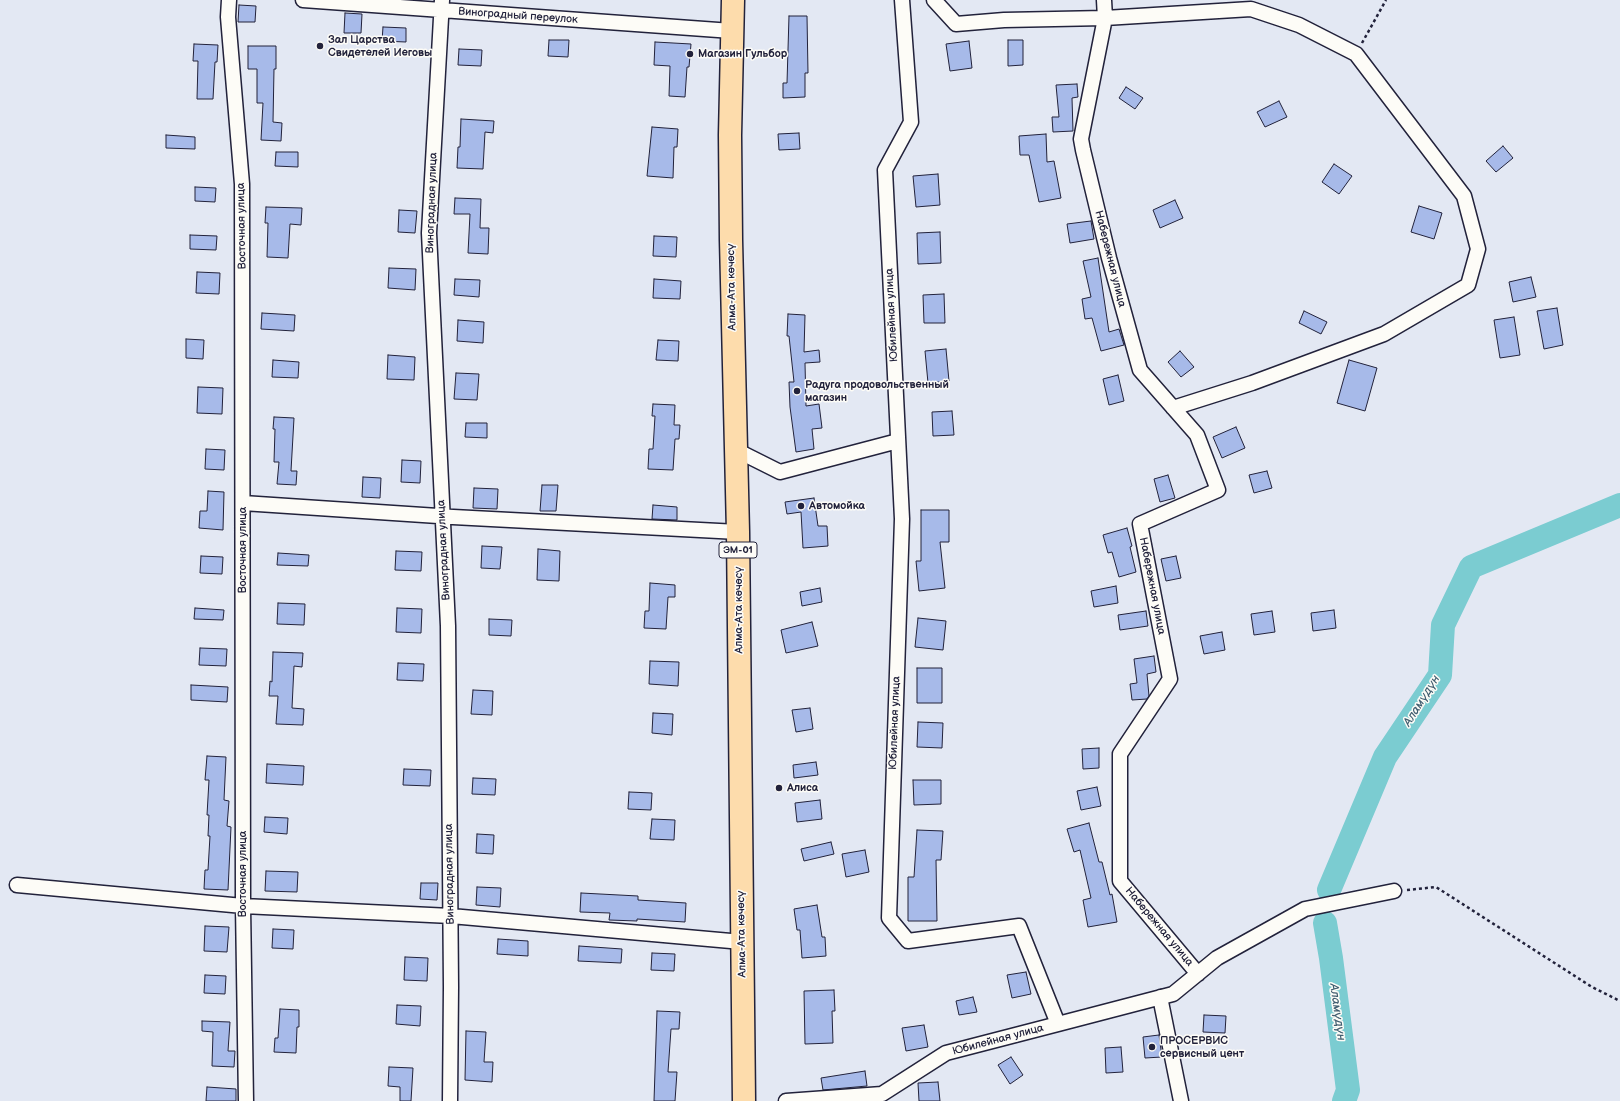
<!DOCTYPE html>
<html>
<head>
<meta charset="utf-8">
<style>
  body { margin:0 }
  canvas { display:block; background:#e3e8f3 }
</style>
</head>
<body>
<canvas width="1620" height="1101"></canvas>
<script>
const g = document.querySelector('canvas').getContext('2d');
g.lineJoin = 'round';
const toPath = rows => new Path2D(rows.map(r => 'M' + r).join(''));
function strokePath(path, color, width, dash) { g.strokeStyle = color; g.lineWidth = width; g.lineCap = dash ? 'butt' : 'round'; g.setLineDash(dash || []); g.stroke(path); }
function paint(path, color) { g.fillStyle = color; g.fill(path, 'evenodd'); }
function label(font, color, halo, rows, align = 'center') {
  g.font = font + ' "Balsamiq Sans",sans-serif'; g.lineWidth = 3; g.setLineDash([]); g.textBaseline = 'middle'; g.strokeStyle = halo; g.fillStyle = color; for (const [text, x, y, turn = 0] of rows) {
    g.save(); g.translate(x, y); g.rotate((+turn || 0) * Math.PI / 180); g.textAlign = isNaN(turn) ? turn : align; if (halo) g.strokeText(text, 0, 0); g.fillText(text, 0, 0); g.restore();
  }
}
strokePath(toPath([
  [1329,890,1385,757,1440,675,1443,625,1471,567,1620,505],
  [1325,923,1331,958,1348,1090,1344,1101]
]), '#7bccd1', 24);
const building = toPath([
  [239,5,256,6,255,22,238,22,239,5],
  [345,13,362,14,361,33,344,33,345,13],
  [789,16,807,16,808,73,805,73,805,97,783,98,783,83,787,83,789,16],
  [383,27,406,28,406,42,382,41,383,27],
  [549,40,569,40,568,57,548,56,549,40],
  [1008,40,1023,40,1023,65,1008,66,1008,40],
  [969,41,972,68,950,71,946,44,969,41],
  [655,42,691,44,689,67,687,67,685,97,669,96,670,66,654,65,655,42],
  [194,44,218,45,217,62,215,62,213,99,197,99,198,61,193,61,194,44],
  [248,46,276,46,276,69,274,69,273,122,282,123,281,141,261,140,263,103,257,103,257,69,248,69,248,46],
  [459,49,482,50,481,66,458,65,459,49],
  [1077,84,1078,97,1072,98,1073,131,1053,132,1052,117,1059,117,1056,85,1077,84],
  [1126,87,1143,98,1135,109,1119,98,1126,87],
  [1279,101,1287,117,1265,127,1257,112,1279,101],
  [461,119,494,121,493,133,485,132,483,169,457,168,458,147,460,147,461,119],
  [652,127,678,129,677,147,674,147,673,178,647,176,652,127],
  [799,133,800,149,779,150,778,134,799,133],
  [1046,134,1047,162,1054,161,1061,198,1039,202,1029,155,1020,155,1019,136,1046,134],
  [166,135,195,137,195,149,166,148,166,135],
  [1503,146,1513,158,1496,172,1486,161,1503,146],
  [276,152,298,152,298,167,275,166,276,152],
  [1334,164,1352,176,1339,194,1322,182,1334,164],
  [938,174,940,205,916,207,913,176,938,174],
  [195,187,216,188,215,202,195,201,195,187],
  [455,198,481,199,480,228,489,228,488,254,468,253,470,214,454,214,455,198],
  [1175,200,1183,218,1160,228,1153,210,1175,200],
  [1419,206,1442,213,1434,239,1411,232,1419,206],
  [266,207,302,208,301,225,290,224,288,258,267,257,268,223,265,223,266,207],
  [399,210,417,211,415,233,398,232,399,210],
  [1091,221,1094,239,1070,243,1067,224,1091,221],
  [940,232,941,263,918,264,917,233,940,232],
  [190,235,217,236,216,250,190,249,190,235],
  [654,236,677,237,676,257,653,256,654,236],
  [1098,258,1109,332,1119,329,1124,345,1101,351,1092,318,1085,319,1082,299,1091,297,1083,261,1098,258],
  [389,268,416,269,415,290,388,288,389,268],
  [197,272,220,273,219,294,196,293,197,272],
  [1531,277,1536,297,1513,302,1509,282,1531,277],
  [455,279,480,280,479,297,454,295,455,279],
  [654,279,681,281,680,299,653,298,654,279],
  [944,294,945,323,924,323,923,295,944,294],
  [1557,308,1563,345,1544,349,1537,311,1557,308],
  [1304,311,1327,322,1321,334,1299,323,1304,311],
  [262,313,295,315,294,331,261,329,262,313],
  [788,314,805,315,804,352,819,350,820,362,805,363,806,406,819,404,822,428,812,429,814,449,796,452,790,407,789,382,794,382,789,336,787,336,788,314],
  [1514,317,1520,355,1500,358,1494,320,1514,317],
  [458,320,484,322,483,343,457,341,458,320],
  [186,339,204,340,203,359,186,358,186,339],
  [658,340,679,341,678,361,656,360,658,340],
  [946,349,949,381,928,383,925,351,946,349],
  [1180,351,1194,367,1181,377,1168,362,1180,351],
  [388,355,415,357,414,380,387,379,388,355],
  [273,360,299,362,298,378,272,377,273,360],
  [1349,360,1377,368,1365,411,1337,403,1349,360],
  [456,373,479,374,477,400,454,399,456,373],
  [1118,375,1124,401,1109,405,1103,379,1118,375],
  [198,387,223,388,222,414,197,413,198,387],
  [653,404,675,405,674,425,680,425,679,439,675,439,673,470,648,469,649,449,653,449,655,416,652,416,653,404],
  [952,411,954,435,933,436,932,412,952,411],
  [274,417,294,418,291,471,297,471,296,485,277,484,279,462,274,462,275,429,273,429,274,417],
  [466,423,487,423,487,438,465,437,466,423],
  [1236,427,1245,448,1222,458,1213,437,1236,427],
  [206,449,225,450,224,470,205,469,206,449],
  [402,460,421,461,420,483,401,482,402,460],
  [1267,471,1272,488,1254,493,1249,475,1267,471],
  [1168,475,1175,498,1160,502,1154,479,1168,475],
  [363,477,381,478,380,498,362,497,363,477],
  [542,485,558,485,556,511,540,511,542,485],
  [474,488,498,489,497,509,473,508,474,488],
  [208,491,224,492,223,530,199,528,200,511,207,511,208,491],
  [814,498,818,526,827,526,828,546,803,548,801,512,787,514,785,502,814,498],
  [653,505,677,507,677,520,652,519,653,505],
  [921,510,949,510,949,542,940,542,945,588,919,591,916,561,921,561,921,510],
  [1127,528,1132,546,1130,547,1136,572,1119,577,1112,552,1108,553,1103,535,1127,528],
  [482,546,502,547,500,569,481,568,482,546],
  [538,549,560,551,559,581,537,580,538,549],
  [396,551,422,552,421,571,395,570,396,551],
  [278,553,309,555,308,566,277,565,278,553],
  [201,556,223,557,222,574,200,573,201,556],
  [1176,556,1181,578,1166,581,1161,559,1176,556],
  [650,583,675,585,675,597,668,597,666,629,644,628,645,611,649,611,650,583],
  [1116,586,1118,603,1094,607,1091,591,1116,586],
  [820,588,822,602,802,606,800,592,820,588],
  [278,603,305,604,304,625,277,624,278,603],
  [195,608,224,610,223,620,194,619,195,608],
  [397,608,422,609,421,633,396,632,397,608],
  [1334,610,1336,628,1313,631,1311,613,1334,610],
  [1146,611,1148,626,1120,630,1118,615,1146,611],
  [1272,611,1275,632,1254,635,1251,614,1272,611],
  [918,618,946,621,943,650,915,647,918,618],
  [489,619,512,620,511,636,489,635,489,619],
  [812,622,818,646,786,653,781,630,812,622],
  [1222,632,1225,650,1204,654,1200,636,1222,632],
  [200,648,227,649,226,666,199,665,200,648],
  [273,652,303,653,302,667,294,666,292,708,304,709,303,725,276,724,278,696,269,696,270,681,272,682,273,652],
  [1154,656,1156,672,1147,674,1149,696,1147,699,1132,700,1130,684,1137,683,1134,659,1154,656],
  [650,661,679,662,678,686,649,684,650,661],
  [398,663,424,664,423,681,397,680,398,663],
  [917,668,942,668,942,703,917,703,917,668],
  [191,685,228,687,227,702,191,700,191,685],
  [473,690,493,691,492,715,471,714,473,690],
  [810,708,813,729,796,732,792,710,810,708],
  [653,713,673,714,672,735,652,733,653,713],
  [918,722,943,723,942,748,917,747,918,722],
  [1099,748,1099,768,1083,769,1082,749,1099,748],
  [207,756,226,757,224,800,229,801,227,826,231,827,228,890,204,889,205,870,208,870,210,836,208,836,209,815,207,815,209,780,205,780,207,756],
  [816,762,818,775,794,778,793,765,816,762],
  [267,764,304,766,303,785,266,783,267,764],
  [404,769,431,770,430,786,403,785,404,769],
  [473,778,496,779,495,795,472,794,473,778],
  [913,780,941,780,941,804,914,805,913,780],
  [1097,787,1101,806,1081,810,1077,791,1097,787],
  [629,792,652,793,651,810,628,809,629,792],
  [820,800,822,819,797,822,795,803,820,800],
  [265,817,288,818,287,834,264,832,265,817],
  [652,819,675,820,674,840,650,839,652,819],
  [1089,823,1099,862,1102,862,1110,895,1112,894,1117,922,1088,927,1083,900,1091,898,1080,850,1074,852,1067,829,1089,823],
  [917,830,943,831,941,860,936,860,937,921,908,921,908,877,914,877,917,830],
  [477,834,494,835,493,854,476,853,477,834],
  [831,842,834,854,804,861,801,849,831,842],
  [865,850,869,872,846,877,842,854,865,850],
  [266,871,298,872,297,892,265,891,266,871],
  [421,883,438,883,437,900,420,899,421,883],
  [477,887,501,888,500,907,476,905,477,887],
  [581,893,638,896,638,900,686,903,685,922,637,919,637,921,609,920,610,913,580,912,581,893],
  [817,905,822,937,825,937,826,956,802,958,800,930,797,930,794,909,817,905],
  [205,926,229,927,227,952,204,951,205,926],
  [273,929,294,930,293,949,272,948,273,929],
  [498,939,528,941,528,956,497,954,498,939],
  [579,946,622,949,621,963,578,961,579,946],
  [652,953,675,954,674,971,651,970,652,953],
  [405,957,428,958,427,981,404,980,405,957],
  [1026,972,1031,994,1012,998,1007,975,1026,972],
  [205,975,226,976,225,994,204,993,205,975],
  [834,990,835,1011,832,1011,833,1043,805,1044,804,991,834,990],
  [973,997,977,1012,959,1015,956,1001,973,997],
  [397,1005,421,1006,420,1026,396,1024,397,1005],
  [280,1009,299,1010,299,1027,297,1027,296,1053,274,1052,275,1038,278,1038,280,1009],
  [657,1011,680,1012,679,1029,671,1029,668,1072,677,1072,675,1101,654,1101,657,1011],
  [1204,1015,1226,1016,1225,1033,1203,1032,1204,1015],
  [202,1021,230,1022,228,1051,235,1051,234,1067,212,1066,213,1032,202,1031,202,1021],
  [924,1025,928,1047,906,1051,902,1028,924,1025],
  [466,1031,486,1032,484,1062,493,1062,492,1082,465,1080,466,1031],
  [1159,1035,1162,1057,1145,1058,1143,1037,1159,1035],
  [1121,1047,1123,1072,1106,1073,1105,1048,1121,1047],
  [1011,1057,1023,1075,1010,1084,998,1065,1011,1057],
  [389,1067,413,1068,411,1101,400,1101,400,1087,388,1086,389,1067],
  [865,1071,867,1086,823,1090,821,1078,865,1071],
  [938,1082,940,1101,919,1101,918,1083,938,1082],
  [207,1087,236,1089,236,1101,206,1101,207,1087]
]);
paint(building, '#a7bae9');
strokePath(building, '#22223b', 1);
const street = toPath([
  [229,0,228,17,242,184,243,906,246,1101],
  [303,0,732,31],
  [442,0,429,233,448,626,451,987,450,1101],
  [934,0,956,24,1004,20,1105,18,1251,9,1299,25,1356,54,1464,196,1478,249,1468,285,1384,334,1252,383,1173,408],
  [1104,0,1105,18,1081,139,1083,150,1109,258,1140,370,1197,435,1218,490,1140,524,1170,679,1120,754,1120,881,1198,974],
  [736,450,780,472,898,441],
  [243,503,453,517,738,532],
  [17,885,243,906,451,916,742,942],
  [1160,997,1181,1101],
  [1058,1024,1173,994,1217,958,1305,909,1394,891],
  [786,1101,882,1094,946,1053,1058,1024,1019,926,908,941,889,918,902,519,885,170,911,122,902,0]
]);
const highway = toPath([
  [733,0,730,135,731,240,738,532,744,1101]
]);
strokePath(street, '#22223b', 17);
strokePath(highway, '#22223b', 25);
strokePath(toPath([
  [1362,43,1386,0],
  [1407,890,1436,887,1592,987,1620,1001]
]), '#22223b', 2.5, [3, 3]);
strokePath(street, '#fdfcf7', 14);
strokePath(highway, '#fddcac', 22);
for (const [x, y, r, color] of [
  [320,46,4,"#22223b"],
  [690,54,4,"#22223b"],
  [797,391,4,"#22223b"],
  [801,506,4,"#22223b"],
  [779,788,4,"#22223b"],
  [1152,1047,4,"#22223b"]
]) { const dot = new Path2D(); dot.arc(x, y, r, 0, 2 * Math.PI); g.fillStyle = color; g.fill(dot); strokePath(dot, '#fdfcf7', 1.5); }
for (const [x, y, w] of [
  [738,550,38]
]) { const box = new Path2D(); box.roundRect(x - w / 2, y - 8, w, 16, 3); g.fillStyle = '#fdfcf7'; g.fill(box); strokePath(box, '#22223b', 1); }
label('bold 10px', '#22223b', null, [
  ["ЭМ-01",738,550]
]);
label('11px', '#22223b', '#fdfcf7', [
  ["Виноградный переулок",518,16,4],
  ["Виноградная улица",432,203,-88],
  ["Восточная улица",242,226,-91],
  ["Набережная улица",1110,259,76],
  ["Алма-Ата көчөсү",732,287,-91],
  ["Юбилейная улица",892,315,-93],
  ["Восточная улица",243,550,-90],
  ["Виноградная улица",444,550,-93],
  ["Набережная улица",1152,586,79],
  ["Алма-Ата көчөсү",739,610,-90],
  ["Юбилейная улица",895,723,-88],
  ["Восточная улица",243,874,-90],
  ["Виноградная улица",450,874,-91],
  ["Набережная улица",1159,927,50],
  ["Алма-Ата көчөсү",742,934,-91],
  ["Юбилейная улица",998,1040,-15]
]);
label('bold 11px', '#22223b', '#fdfcf7', [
  ["Зал Царства",328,40],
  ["Свидетелей Иеговы",328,53],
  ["Магазин Гульбор",698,54],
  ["Радуга продовольственный",805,385],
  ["магазин",805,398],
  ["Автомойка",809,506],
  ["Алиса",787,788],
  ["ПРОСЕРВИС",1160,1041],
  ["сервисный цент",1160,1054]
], 'left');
label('italic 12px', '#415e70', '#fdfcf7', [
  ["Аламүдүн",1422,701,-58],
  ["Аламүдүн",1337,1012,82]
]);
</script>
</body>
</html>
